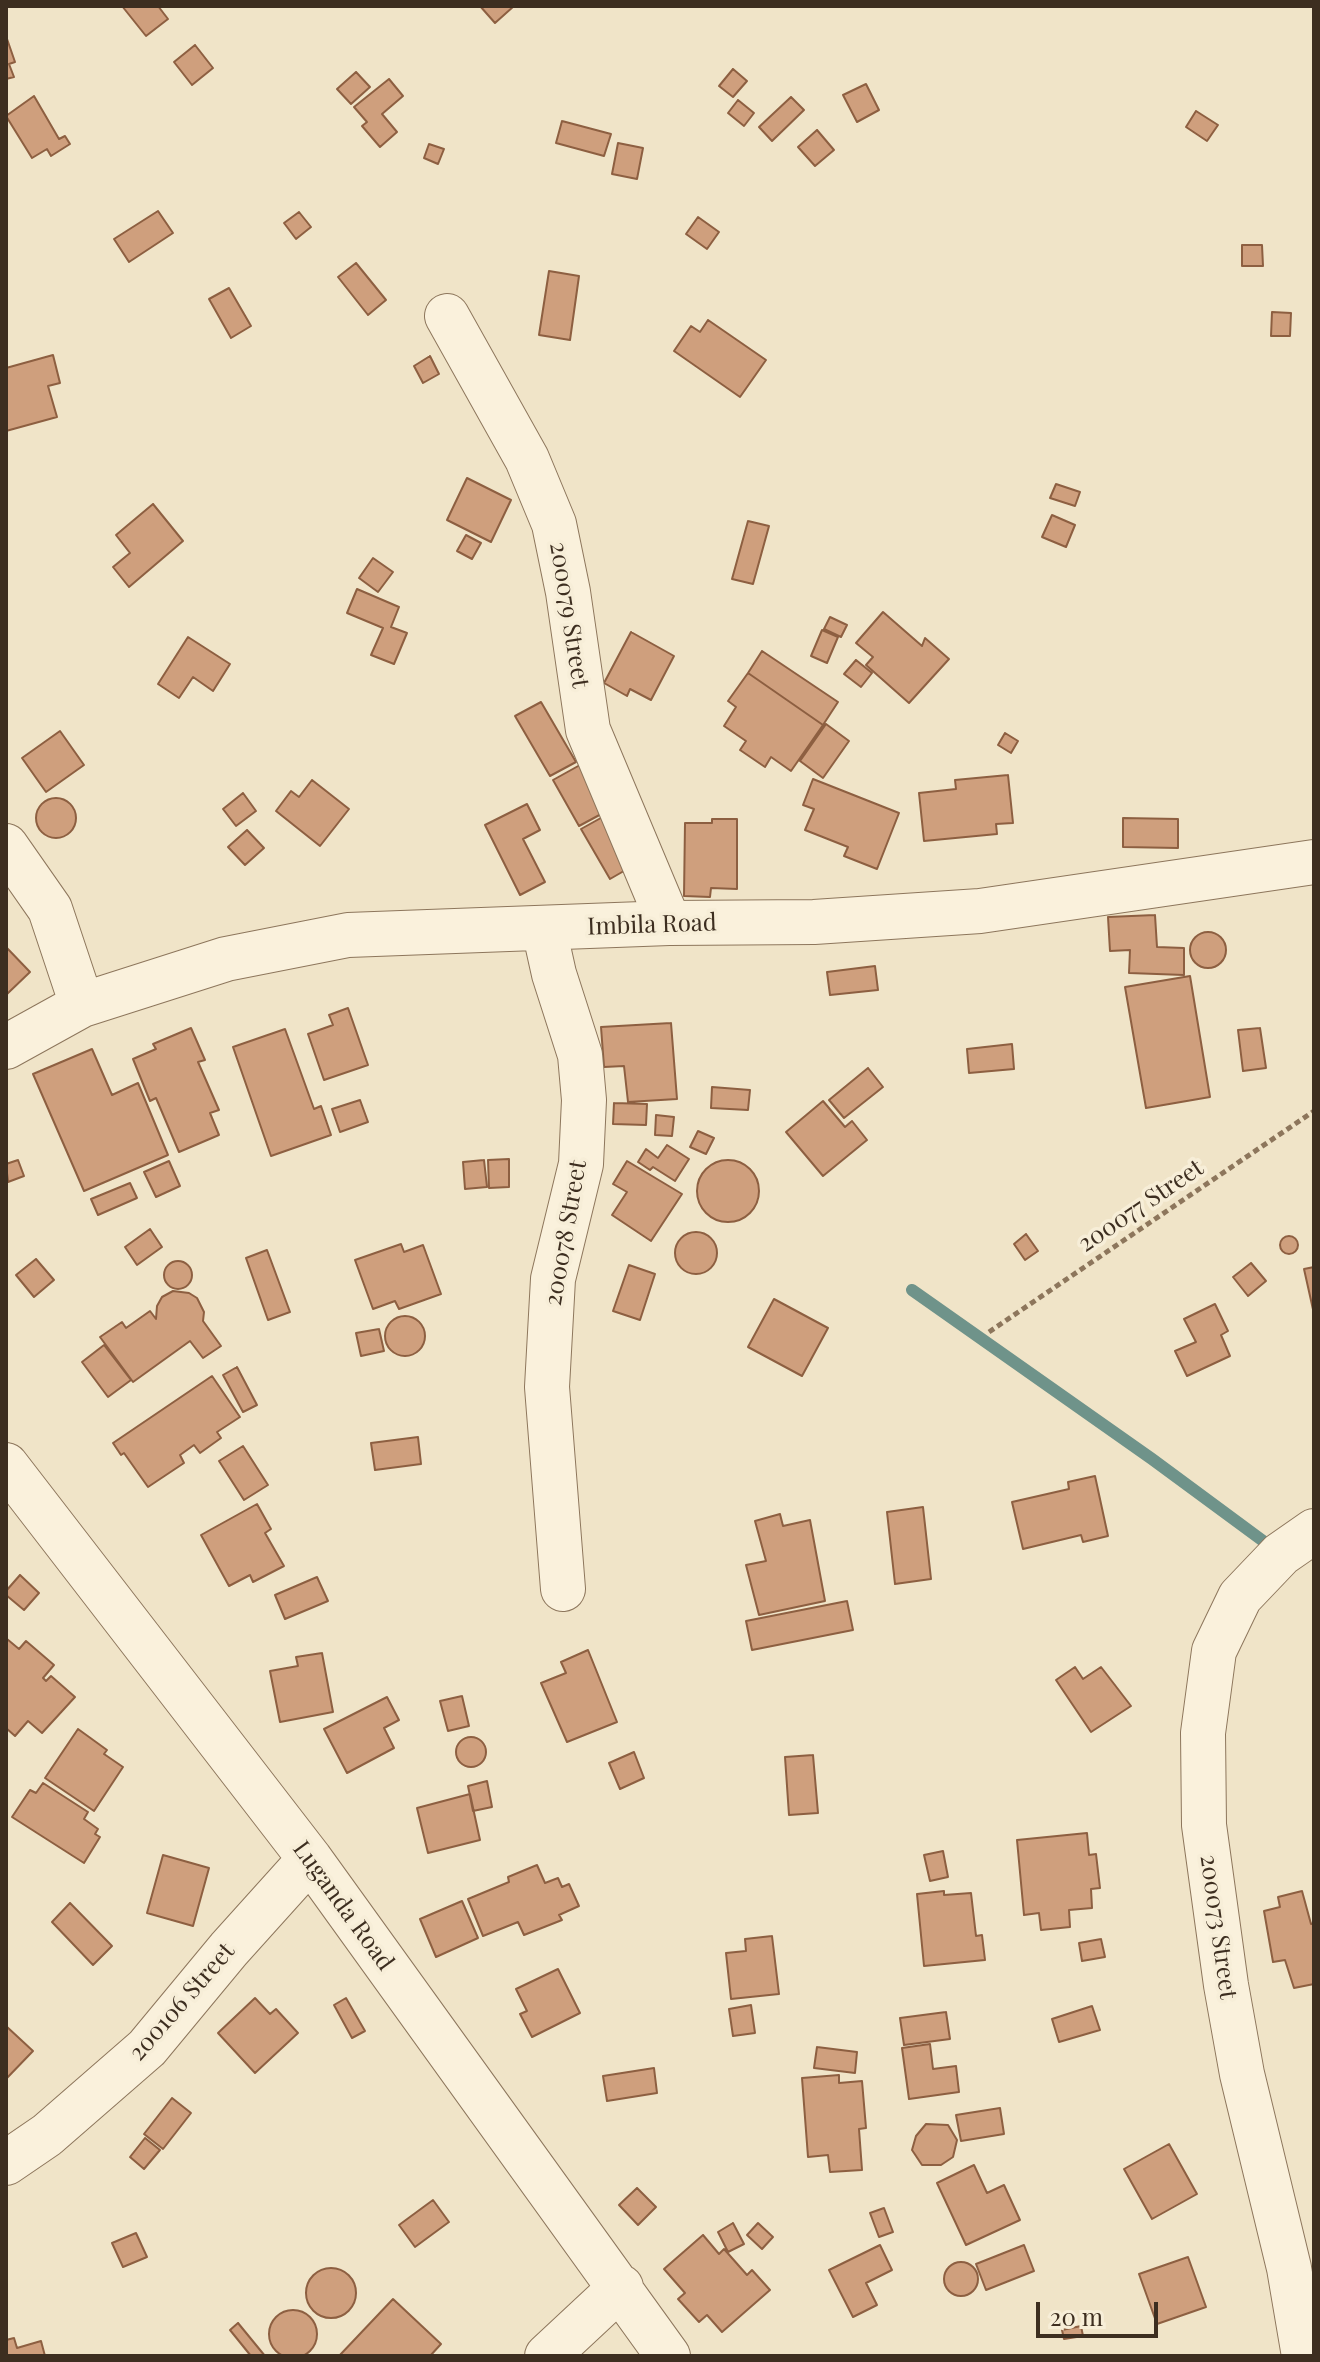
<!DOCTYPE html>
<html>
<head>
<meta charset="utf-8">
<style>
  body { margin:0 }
  #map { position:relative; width:1320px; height:2362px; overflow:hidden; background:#f0e4c8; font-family:"Playfair Display",serif }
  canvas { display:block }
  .frame { position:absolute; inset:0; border:8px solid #3d2e20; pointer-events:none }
  .scale { position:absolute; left:1036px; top:2302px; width:122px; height:36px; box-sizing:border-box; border:4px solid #3d2e20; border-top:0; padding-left:10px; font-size:24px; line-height:28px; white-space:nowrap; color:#3d2e20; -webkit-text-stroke:6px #f7eed8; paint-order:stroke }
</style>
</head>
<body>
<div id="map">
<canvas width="1320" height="2362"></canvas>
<div class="frame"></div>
<div class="scale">20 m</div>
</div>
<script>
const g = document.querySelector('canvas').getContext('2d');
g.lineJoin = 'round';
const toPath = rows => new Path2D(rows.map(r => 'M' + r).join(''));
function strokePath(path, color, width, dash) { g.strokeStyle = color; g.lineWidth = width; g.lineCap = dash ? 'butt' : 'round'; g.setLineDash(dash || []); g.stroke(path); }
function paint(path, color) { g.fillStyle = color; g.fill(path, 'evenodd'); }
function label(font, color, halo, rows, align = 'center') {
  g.font = font + ' "Playfair Display",serif'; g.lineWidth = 7; g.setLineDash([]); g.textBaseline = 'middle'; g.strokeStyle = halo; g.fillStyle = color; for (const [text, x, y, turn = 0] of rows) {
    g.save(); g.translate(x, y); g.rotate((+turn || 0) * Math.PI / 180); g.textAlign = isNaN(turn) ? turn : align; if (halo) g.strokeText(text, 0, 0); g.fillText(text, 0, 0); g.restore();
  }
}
strokePath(toPath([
  [912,1290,1152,1459,1274,1549]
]), '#6f938a', 12);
const building = toPath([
  [122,6,158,6,168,19,146,36,122,6],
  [480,6,514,6,495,23,480,6],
  [6,36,15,62,9,64,14,77,6,79,6,36],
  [195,45,213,68,192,85,174,62,195,45],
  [733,69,747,81,733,97,719,86,733,69],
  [356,72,370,87,351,104,337,89,356,72],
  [389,79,403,96,382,114,397,132,380,147,362,126,367,122,354,107,389,79],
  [866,84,879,110,857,122,843,95,866,84],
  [34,96,59,139,65,136,70,144,51,156,47,149,32,158,6,116,34,96],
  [791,97,804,110,772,141,759,127,791,97],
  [738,100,754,113,744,126,728,113,738,100],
  [1196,111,1218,125,1207,141,1186,127,1196,111],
  [562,121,611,134,604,156,556,143,562,121],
  [817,130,834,150,815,166,798,147,817,130],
  [618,143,643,148,637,179,612,174,618,143],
  [429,144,444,149,438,164,424,158,429,144],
  [158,211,173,233,129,262,114,239,158,211],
  [299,212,311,227,296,239,284,223,299,212],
  [698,217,719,232,707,249,686,234,698,217],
  [1242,245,1262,245,1263,266,1242,266,1242,245],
  [356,263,386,300,368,315,338,277,356,263],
  [549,271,579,276,570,340,539,335,549,271],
  [229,288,251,326,231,338,209,299,229,288],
  [1272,312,1291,313,1290,336,1271,336,1272,312],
  [708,320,766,360,740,397,674,351,691,326,700,332,708,320],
  [53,355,60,383,48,386,57,417,6,431,6,368,53,355],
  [430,356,439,374,423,383,414,366,430,356],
  [467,478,511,500,491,542,447,520,467,478],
  [1056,484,1080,492,1075,506,1050,498,1056,484],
  [153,504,183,541,129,587,113,567,130,553,116,535,153,504],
  [1052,515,1075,525,1066,547,1042,537,1052,515],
  [748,521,769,526,753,584,732,579,748,521],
  [466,535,481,543,472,559,457,551,466,535],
  [373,558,393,572,378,592,359,578,373,558],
  [357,589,399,607,391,627,407,633,394,664,371,655,383,628,347,613,357,589],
  [883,612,922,646,925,638,949,659,909,703,866,665,873,657,856,643,883,612],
  [830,617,847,625,841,637,824,629,830,617],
  [822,630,838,637,827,663,811,656,822,630],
  [631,632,674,656,651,700,630,689,627,696,604,683,631,632],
  [188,637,230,664,213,691,193,677,179,698,158,684,188,637],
  [762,651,838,702,823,725,748,673,762,651],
  [856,660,872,673,861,687,844,674,856,660],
  [748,673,823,725,791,771,771,757,765,767,740,750,746,741,724,726,736,707,728,701,748,673],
  [541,702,576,762,550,776,515,716,541,702],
  [826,724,849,741,823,778,800,761,826,724],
  [60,731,84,765,46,792,22,758,60,731],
  [1005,733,1018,741,1011,753,998,745,1005,733],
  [580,765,605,812,579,826,553,780,580,765],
  [1008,775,1013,823,996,824,997,834,924,841,919,793,956,789,955,780,1008,775],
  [813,779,899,813,877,869,844,856,848,847,805,830,814,809,803,805,813,779],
  [312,780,349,809,320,846,276,811,291,791,299,797,312,780],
  [243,793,256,811,236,826,223,809,243,793],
  '36 818a20 20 0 1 1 40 0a20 20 0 1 1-40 0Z',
  [527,804,540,830,523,839,545,882,520,895,485,825,527,804],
  [608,814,636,864,610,879,581,829,608,814],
  [1123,818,1178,819,1178,848,1123,847,1123,818],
  [712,819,737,819,737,889,711,888,710,897,684,896,685,823,712,823,712,819],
  [247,830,264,848,245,865,228,847,247,830],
  [1155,915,1157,947,1184,948,1184,975,1129,973,1130,950,1110,951,1108,917,1155,915],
  '1190 950a18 18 0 1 1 36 0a18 18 0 1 1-36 0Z',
  [6,947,30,972,6,995,6,947],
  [875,966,878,990,830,995,827,972,875,966],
  [1190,976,1210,1097,1146,1108,1125,987,1190,976],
  [348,1008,368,1065,324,1080,308,1034,333,1025,329,1015,348,1008],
  [671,1023,677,1099,628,1102,624,1066,604,1067,601,1027,671,1023],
  [191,1028,205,1060,198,1062,219,1110,210,1113,219,1135,179,1152,156,1098,150,1101,133,1059,156,1049,153,1044,191,1028],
  [1260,1028,1266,1068,1243,1071,1238,1030,1260,1028],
  [285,1029,314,1109,321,1106,331,1135,271,1156,233,1047,285,1029],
  [1012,1044,1014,1069,969,1073,967,1049,1012,1044],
  [92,1049,112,1095,138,1083,168,1155,84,1191,33,1074,92,1049],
  [868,1068,883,1087,844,1118,829,1100,868,1068],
  [712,1087,750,1090,748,1110,711,1108,712,1087],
  [360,1100,368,1122,340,1132,332,1109,360,1100],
  [823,1101,845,1127,852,1121,867,1140,823,1176,786,1132,823,1101],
  [614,1103,647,1104,646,1125,613,1124,614,1103],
  [656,1115,674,1117,672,1136,655,1135,656,1115],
  [698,1131,714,1138,706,1154,690,1147,698,1131],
  [667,1145,689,1159,675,1181,653,1167,650,1170,638,1162,646,1149,658,1158,667,1145],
  [509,1159,509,1187,489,1188,488,1160,509,1159],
  '697 1191a31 31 0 1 1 62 0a31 31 0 1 1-62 0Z',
  [18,1160,24,1176,8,1182,6,1164,18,1160],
  [484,1160,487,1187,465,1189,463,1162,484,1160],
  [169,1161,180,1186,156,1197,144,1172,169,1161],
  [627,1161,682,1194,651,1241,612,1215,627,1192,613,1184,627,1161],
  [130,1183,137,1198,98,1215,91,1199,130,1183],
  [150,1229,162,1247,137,1265,125,1247,150,1229],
  '675 1253a21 21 0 1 1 42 0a21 21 0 1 1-42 0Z',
  [1026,1234,1038,1251,1025,1260,1014,1244,1026,1234],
  '1280 1245a9 9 0 1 1 18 0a9 9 0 1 1-18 0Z',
  [401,1244,404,1252,423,1245,441,1294,399,1309,395,1301,373,1309,355,1260,401,1244],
  [267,1250,290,1312,268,1320,246,1258,267,1250],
  [36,1259,54,1280,34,1297,16,1275,36,1259],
  '164 1275a14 14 0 1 1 28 0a14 14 0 1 1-28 0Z',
  [1251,1263,1266,1281,1248,1296,1233,1277,1251,1263],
  [629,1265,655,1274,640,1320,613,1311,629,1265],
  [1314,1267,1314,1314,1304,1269,1314,1267],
  [173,1291,189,1293,197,1298,204,1312,203,1321,221,1346,203,1358,190,1341,133,1382,100,1337,122,1322,126,1328,150,1311,156,1319,157,1306,162,1297,173,1291],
  [774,1299,828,1328,802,1376,748,1347,774,1299],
  [1215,1304,1228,1331,1221,1335,1230,1356,1187,1376,1175,1351,1196,1342,1184,1319,1215,1304],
  '385 1336a20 20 0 1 1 40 0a20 20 0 1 1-40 0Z',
  [379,1329,384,1351,361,1356,356,1333,379,1329],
  [104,1345,131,1380,108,1397,82,1362,104,1345],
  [237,1367,257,1405,243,1412,223,1375,237,1367],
  [212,1376,240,1417,217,1432,221,1438,200,1453,194,1445,180,1455,184,1463,148,1487,124,1453,121,1455,113,1443,212,1376],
  [418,1437,421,1464,375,1470,371,1443,418,1437],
  [243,1446,268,1485,244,1500,219,1461,243,1446],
  [1095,1476,1108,1536,1083,1542,1081,1535,1023,1549,1012,1502,1069,1489,1068,1482,1095,1476],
  [257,1504,271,1529,265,1533,284,1566,253,1582,250,1575,229,1586,201,1535,257,1504],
  [923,1507,931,1579,895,1584,887,1512,923,1507],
  [780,1514,783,1526,810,1520,825,1601,759,1615,746,1565,766,1561,755,1521,780,1514],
  [20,1575,39,1593,24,1610,6,1595,6,1591,20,1575],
  [317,1577,328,1601,285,1619,275,1595,317,1577],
  [847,1601,853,1630,752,1650,746,1621,847,1601],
  [7,1639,19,1649,26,1641,54,1665,43,1678,46,1681,51,1676,75,1697,42,1733,28,1721,15,1736,6,1728,7,1639],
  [588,1650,617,1722,567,1742,541,1683,566,1673,561,1662,588,1650],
  [322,1653,333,1712,280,1722,270,1671,298,1666,296,1657,322,1653],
  [1075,1667,1083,1679,1101,1667,1131,1706,1091,1732,1056,1680,1075,1667],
  [462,1696,469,1726,448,1731,440,1701,462,1696],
  [387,1697,399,1720,384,1728,394,1748,347,1773,324,1729,387,1697],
  [78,1729,107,1750,104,1754,123,1767,94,1811,45,1778,78,1729],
  '456 1752a15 15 0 1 1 30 0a15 15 0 1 1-30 0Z',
  [634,1752,644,1778,620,1789,609,1763,634,1752],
  [813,1755,818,1813,789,1815,785,1757,813,1755],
  [487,1781,492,1807,473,1811,468,1786,487,1781],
  [43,1783,88,1812,84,1819,98,1829,95,1834,100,1837,84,1863,12,1817,30,1790,36,1793,43,1783],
  [470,1794,480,1840,428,1853,417,1808,470,1794],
  [1087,1833,1089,1855,1096,1854,1100,1888,1091,1889,1092,1908,1069,1910,1070,1927,1041,1930,1039,1913,1024,1915,1017,1840,1087,1833],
  [943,1851,948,1877,930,1881,924,1855,943,1851],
  [163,1855,209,1868,193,1926,147,1913,163,1855],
  [537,1865,545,1883,558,1878,562,1887,569,1884,579,1906,559,1915,562,1920,524,1935,518,1922,483,1936,468,1899,509,1882,508,1877,537,1865],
  [944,1891,944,1895,971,1893,976,1936,982,1935,985,1960,924,1966,917,1894,944,1891],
  [1302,1891,1311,1924,1314,1923,1314,1984,1294,1988,1285,1960,1273,1962,1264,1911,1280,1907,1278,1897,1302,1891],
  [462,1901,478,1938,436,1957,420,1919,462,1901],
  [70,1903,112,1946,93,1965,52,1922,70,1903],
  [772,1936,779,1994,731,1999,726,1953,746,1951,745,1939,772,1936],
  [1101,1939,1105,1957,1082,1961,1079,1943,1101,1939],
  [558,1969,580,2013,532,2037,520,2014,527,2011,516,1989,558,1969],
  [255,1998,270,2014,276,2009,298,2033,255,2073,218,2033,255,1998],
  [346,1998,365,2031,352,2038,334,2005,346,1998],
  [751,2005,755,2033,733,2036,729,2009,751,2005],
  [1092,2006,1100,2030,1059,2042,1052,2019,1092,2006],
  [946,2012,950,2039,904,2045,900,2018,946,2012],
  [6,2026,33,2051,6,2079,6,2026],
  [930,2044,933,2069,956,2066,959,2092,909,2099,902,2048,930,2044],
  [817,2047,857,2052,855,2073,814,2068,817,2047],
  [654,2068,657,2093,607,2101,603,2076,654,2068],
  [839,2075,839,2083,862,2081,866,2128,859,2129,862,2170,830,2172,828,2155,808,2157,802,2078,839,2075],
  [172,2098,191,2113,163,2149,144,2134,172,2098],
  [1000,2108,1004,2134,961,2141,956,2115,1000,2108],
  [926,2124,948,2125,957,2140,953,2157,941,2165,922,2165,912,2150,916,2136,926,2124],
  [145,2138,160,2150,144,2169,130,2157,145,2138],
  [1169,2144,1197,2194,1152,2219,1124,2169,1169,2144],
  [974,2165,987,2193,1004,2185,1020,2220,966,2245,937,2183,974,2165],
  [637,2188,656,2207,638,2225,619,2205,637,2188],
  [433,2200,449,2222,415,2247,399,2225,433,2200],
  [884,2208,893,2232,879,2237,870,2213,884,2208],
  [733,2223,744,2244,728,2252,718,2232,733,2223],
  [758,2223,773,2237,762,2249,747,2235,758,2223],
  [136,2233,147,2257,123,2267,112,2243,136,2233],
  [703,2235,719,2254,724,2249,747,2275,752,2270,770,2290,722,2332,707,2315,699,2322,678,2299,685,2293,664,2269,703,2235],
  [880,2245,892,2270,866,2283,877,2305,853,2317,829,2270,880,2245],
  [1024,2245,1034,2271,986,2290,976,2264,1024,2245],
  [1188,2257,1206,2307,1157,2324,1139,2274,1188,2257],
  '944 2279a17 17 0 1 1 34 0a17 17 0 1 1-34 0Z',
  '306 2293a25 25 0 1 1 50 0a25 25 0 1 1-50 0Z',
  [393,2299,441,2344,430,2356,339,2356,393,2299],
  '269 2334a24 24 0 1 1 48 0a24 24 0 1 1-48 0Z',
  [238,2323,265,2356,251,2356,230,2330,238,2323],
  [1081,2326,1083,2336,1064,2339,1062,2330,1081,2326],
  [14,2338,17,2348,41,2341,45,2356,6,2356,6,2340,14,2338]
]);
paint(building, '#cf9f7d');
strokePath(building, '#8d5f41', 2);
const minor = toPath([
  [447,316,527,459,554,524,568,592,588,730,669,923],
  [6,846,50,909,82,1005],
  [544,929,554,974,580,1055,584,1100,581,1164,553,1279,547,1387,563,1589],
  [6,1047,82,1005,226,959,348,935,669,923,814,922,980,911,1314,862],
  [6,1465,310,1859,668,2356],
  [6,2163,47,2135,147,2048,229,1949,310,1859],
  [547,2356,621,2287],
  [1304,2356,1289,2268,1242,2074,1226,1985,1204,1825,1203,1733,1214,1651,1240,1597,1281,1554,1314,1531]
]);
strokePath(minor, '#8d765c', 46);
strokePath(toPath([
  [989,1332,1314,1111]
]), '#8d765c', 5, [6, 4]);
strokePath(minor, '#faf1dc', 44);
label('24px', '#3d2e20', '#f7eed8', [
  ["200079 Street",569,615,81],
  ["Imbila Road",652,925,-2],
  ["200077 Street",1141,1206,-34],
  ["200078 Street",566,1233,-80],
  ["Luganda Road",343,1906,54],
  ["200073 Street",1218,1927,82],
  ["200106 Street",182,2002,-49]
]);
</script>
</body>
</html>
